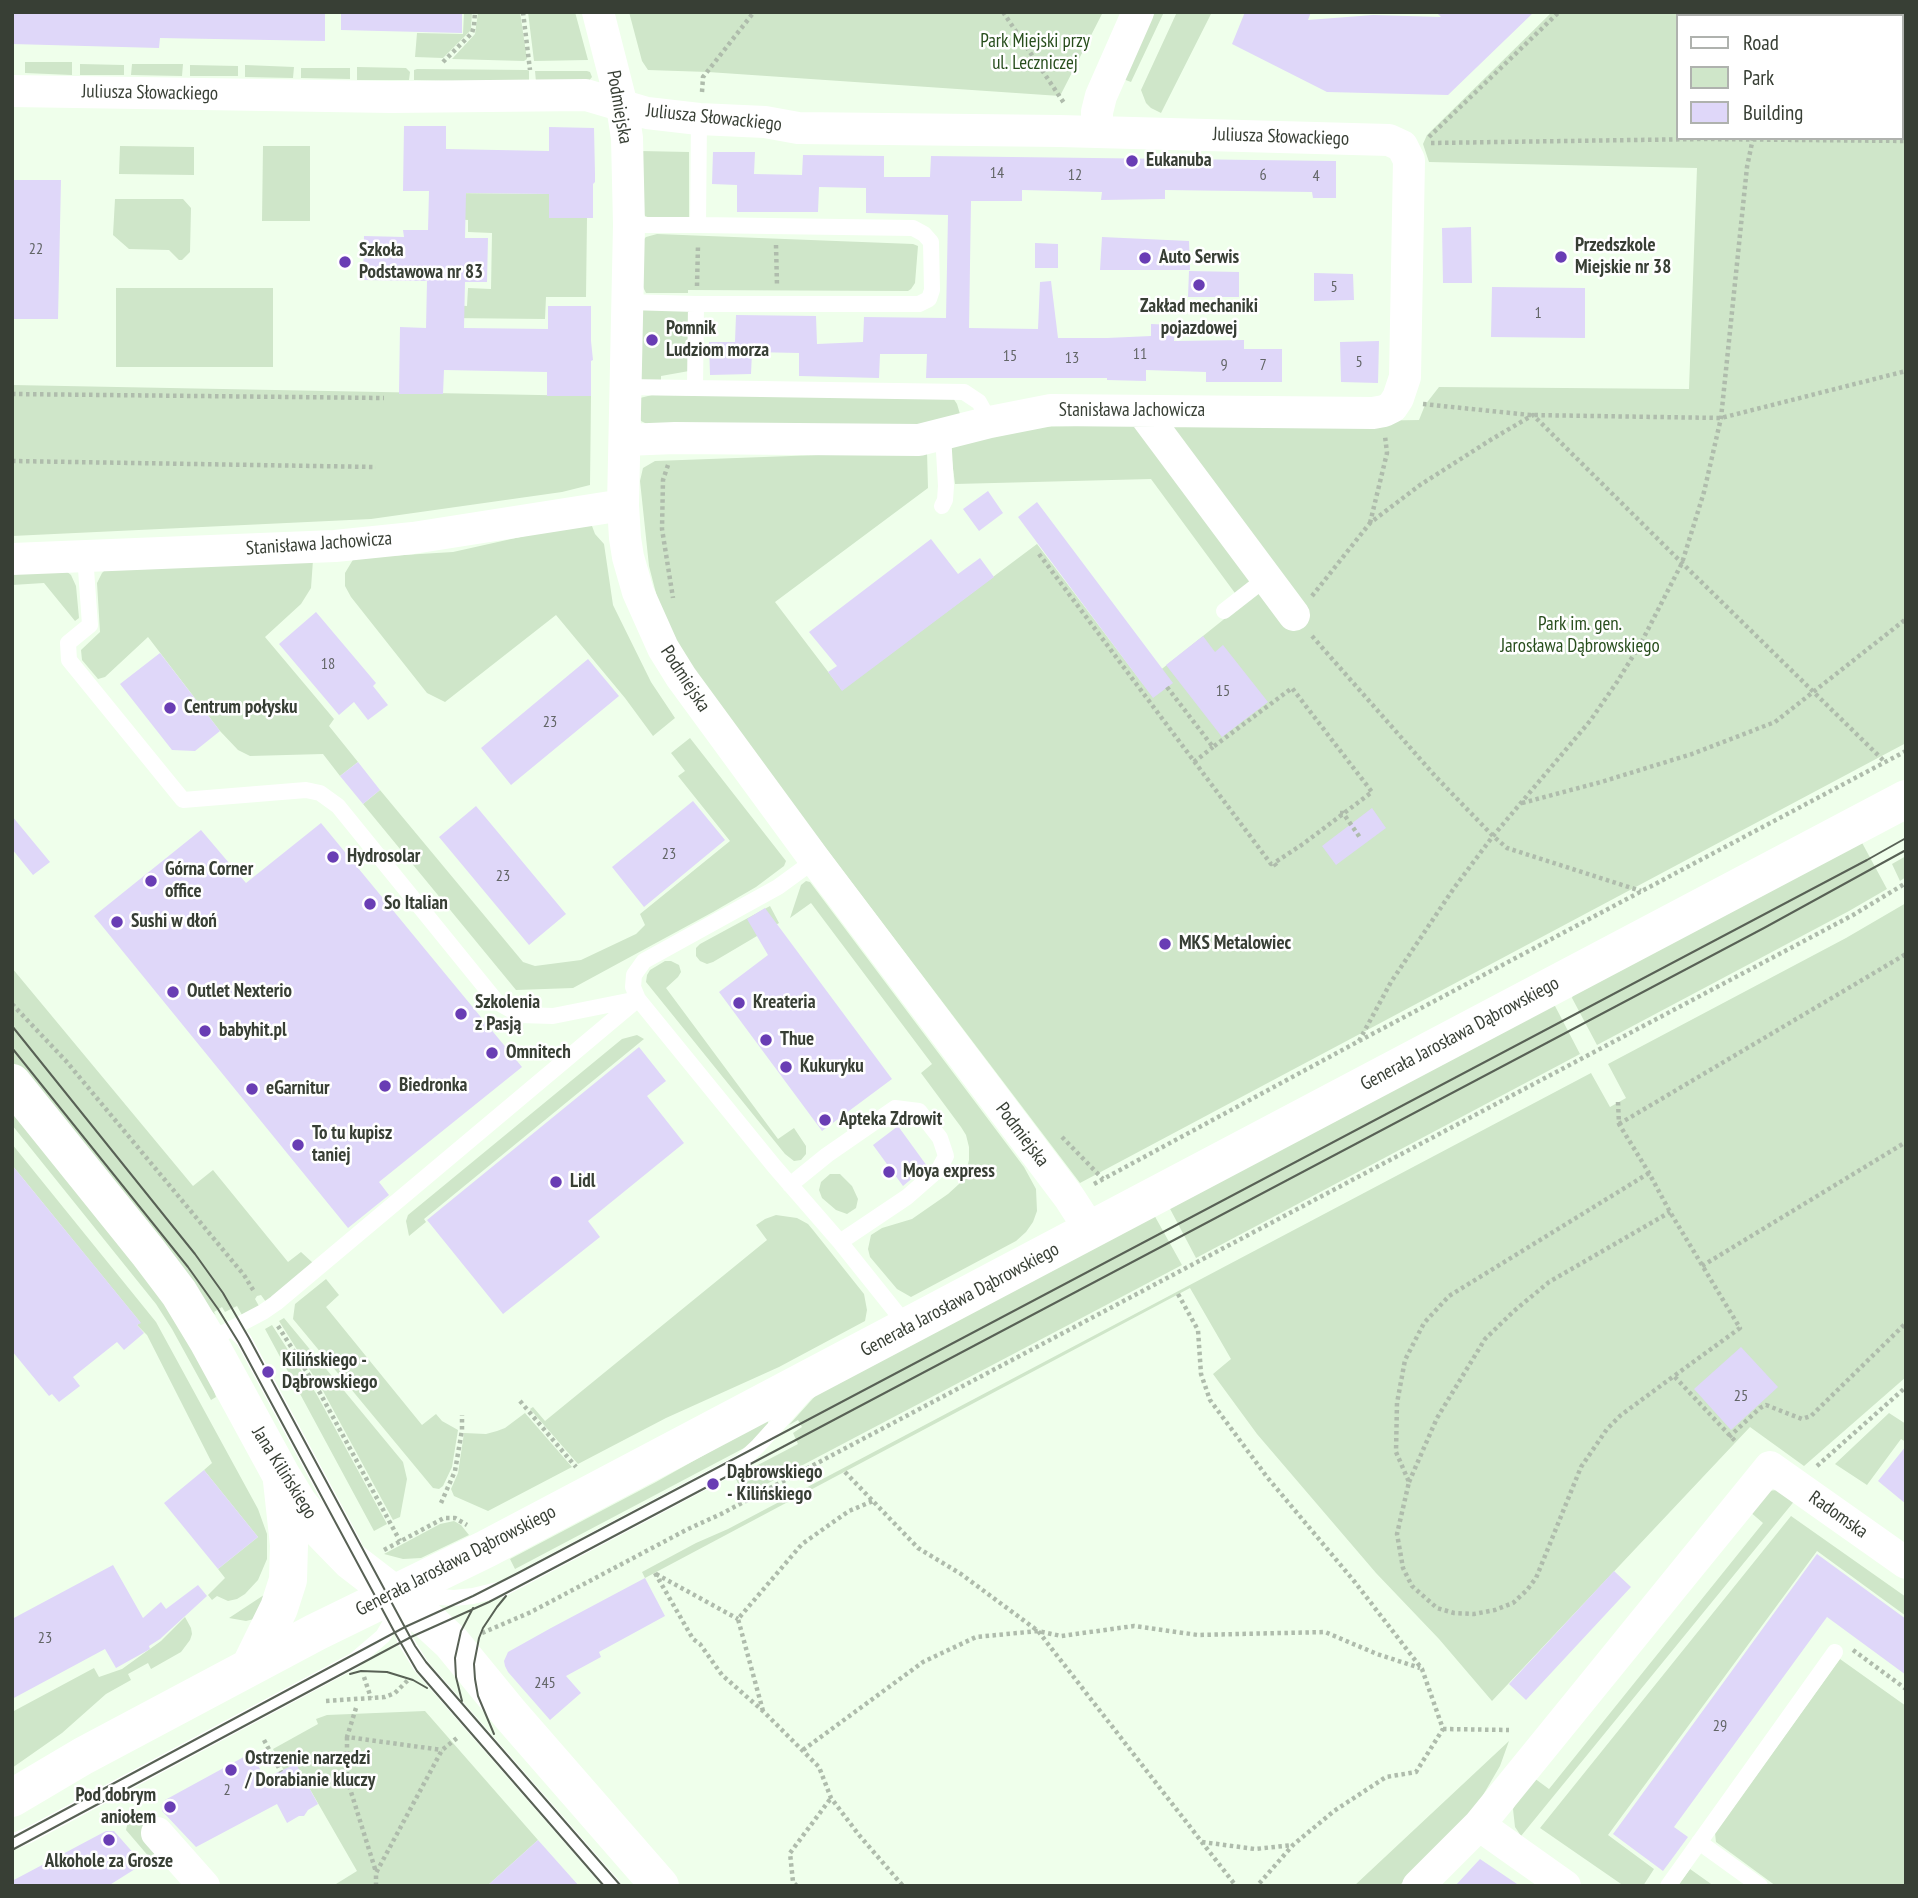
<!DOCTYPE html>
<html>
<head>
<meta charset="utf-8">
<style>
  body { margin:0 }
  #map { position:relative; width:1918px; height:1898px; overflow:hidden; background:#efffeb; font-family:"PT Sans Narrow",sans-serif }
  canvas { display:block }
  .frame { position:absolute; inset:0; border:14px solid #383f35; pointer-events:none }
  .legend { position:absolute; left:1676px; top:14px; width:228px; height:126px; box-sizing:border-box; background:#fff; border:2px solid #afb2ae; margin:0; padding:9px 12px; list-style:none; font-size:21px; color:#383f35 }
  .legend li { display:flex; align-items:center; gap:14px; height:35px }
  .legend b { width:35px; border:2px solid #afb2ae }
</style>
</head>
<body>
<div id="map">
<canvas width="1918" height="1898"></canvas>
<div class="frame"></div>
<ul class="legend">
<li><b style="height:9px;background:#fff"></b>Road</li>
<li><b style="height:19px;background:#cfe6c9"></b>Park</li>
<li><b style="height:19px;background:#dfd7f9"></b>Building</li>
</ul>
</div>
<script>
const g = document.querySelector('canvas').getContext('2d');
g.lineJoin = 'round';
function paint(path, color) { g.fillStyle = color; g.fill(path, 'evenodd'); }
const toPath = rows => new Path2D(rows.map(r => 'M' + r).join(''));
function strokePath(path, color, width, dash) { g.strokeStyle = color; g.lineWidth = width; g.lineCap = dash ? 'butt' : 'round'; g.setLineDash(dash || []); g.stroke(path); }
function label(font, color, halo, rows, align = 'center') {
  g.font = font + ' "PT Sans Narrow",sans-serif'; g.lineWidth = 5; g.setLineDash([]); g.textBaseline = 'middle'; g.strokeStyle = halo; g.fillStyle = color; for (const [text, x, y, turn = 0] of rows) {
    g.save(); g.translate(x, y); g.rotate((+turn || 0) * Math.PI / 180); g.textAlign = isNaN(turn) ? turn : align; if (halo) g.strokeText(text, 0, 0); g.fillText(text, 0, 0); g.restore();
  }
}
paint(toPath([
  [464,12,472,12,471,30,443,58,415,57,417,33,463,34],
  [478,12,520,12,527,59,524,61,452,59,475,34],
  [528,12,575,12,588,60,534,61],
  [629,12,1103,12,1060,96,708,72,648,70,642,61],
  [1155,12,1164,12,1131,82,1123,79],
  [1177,12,1212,12,1161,113,1151,108,1146,103,1141,90],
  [1552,12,1906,12,1906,743,1080,1183,758,759,688,665,658,601,649,566,640,481,643,468,655,461,927,451,928,488,775,602,842,690,1037,544,1143,684,1243,604,1151,479,955,484,950,445,1018,427,1419,420,1425,405,1439,387,1689,389,1697,168,1429,162,1423,144,1427,135],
  [1678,16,1902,16,1902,138,1678,138],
  [25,62,72,62,72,75,25,73],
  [80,64,124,65,124,75,80,75],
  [132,64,183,64,182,76,131,75],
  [190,65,238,66,238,76,190,76],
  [245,65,294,67,293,78,245,77],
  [357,67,406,68,410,72,409,80,357,80],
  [301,68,350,68,350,79,301,78],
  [417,69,527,70,529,71,529,83,414,80,414,70],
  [535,71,587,71,590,72,592,77,588,82,536,82],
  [120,146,194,147,194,175,119,174],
  [263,146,310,146,310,221,262,221],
  [640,151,689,152,689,219,650,218,645,216,640,209],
  [449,193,549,194,549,218,587,218,586,297,546,297,545,319,448,318,448,305,467,306,468,288,491,289,492,233,468,232,468,220,450,219],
  [115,199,183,199,191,208,190,252,182,260,179,260,169,250,129,249,113,235],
  [657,234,913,244,918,246,915,283,911,289,908,291,688,290,688,293,646,293,642,285,641,242,646,237],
  [116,288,273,288,273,367,116,367],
  [641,310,689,310,689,371,661,376,661,382,648,383,640,379],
  [12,385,591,396,590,485,562,492,371,519,12,536],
  [652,395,953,398,957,404,960,414,933,427,647,424,641,421,638,416,640,398],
  [583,523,592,526,595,534,604,544,613,605,651,682,675,718,653,736,625,698,556,615,445,702,427,693,351,597,345,586,345,573,354,558,453,552],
  [313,560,311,588,301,604,265,637,334,719,329,726,358,762,340,776,323,754,250,756,238,750,220,731,148,637,105,677,98,679,82,660,81,650,100,632,97,583,102,573,106,569],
  [66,571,71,575,76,586,79,618,75,621,44,583,12,585,12,572],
  [690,738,786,861,784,866,756,887,713,912,573,988,516,990,363,804,380,790,523,962,535,966,581,960,636,934,645,925,640,914,730,841,678,776,685,771,671,753],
  [1860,839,1887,889,1849,911,1597,1045,1572,998,1574,991],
  [1906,856,1906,877,1900,881,1892,864],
  [806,881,810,882,1024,1167,1036,1189,1037,1211,1033,1222,1026,1232,1016,1241,911,1297,897,1289,870,1257,868,1249,871,1235,882,1228,912,1219,948,1194,959,1184,966,1172,969,1160,969,1147,966,1135,961,1127,921,1073,932,1064,811,903,790,918,801,885],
  [1906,903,1906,1377,1804,1466,1750,1427,1492,1701,1439,1639,1376,1573,1257,1434,1213,1374,1231,1359,1190,1288,645,1578,642,1572,696,1543,728,1529,1591,1073,1610,1107,1626,1098,1608,1064,1846,938],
  [770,906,779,923,713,962,707,964,700,961,696,956,696,948,700,944],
  [665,961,671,961,679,965,681,972,678,977,666,988,778,1139,794,1128,806,1146,806,1154,801,1160,794,1161,785,1154,646,982,647,975,650,970],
  [12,968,193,1186,213,1170,288,1262,301,1252,313,1263,266,1302,261,1295,257,1296,255,1299,259,1306,242,1315,237,1306,225,1312,222,1307,214,1312,216,1315,205,1306,159,1243,12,1061],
  [1549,1004,1555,1006,1580,1054,1196,1258,1168,1205],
  [637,1035,644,1039,424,1219,426,1222,409,1236,406,1221,408,1215,622,1039],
  [12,1105,157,1286,213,1388,216,1397,211,1400,172,1329,156,1304,12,1125],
  [12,1144,156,1322,258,1509,267,1534,267,1559,258,1580,245,1594,237,1599,228,1601,217,1596,212,1600,208,1595,225,1578,218,1569,258,1537,204,1470,212,1463,147,1335,137,1325,140,1322,12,1165],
  [830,1174,840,1174,852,1186,858,1199,856,1208,847,1214,836,1210,822,1198,819,1190,821,1182],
  [1153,1213,1182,1265,744,1496,735,1477,798,1444,793,1433,802,1427,798,1420,789,1425,817,1394],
  [776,1215,797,1218,808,1224,813,1230,864,1294,867,1310,865,1321,779,1367,666,1418,578,1464,530,1409,533,1407,545,1421,767,1240,756,1225,765,1219],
  [326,1279,339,1295,326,1307,422,1425,436,1414,442,1421,458,1430,452,1467,443,1486,439,1489,433,1488,293,1319,295,1304],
  [284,1318,403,1462,407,1479,400,1517,393,1520,323,1391,279,1321],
  [272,1325,317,1395,387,1524,374,1531,265,1329],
  [525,1413,572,1467,488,1511,454,1496,451,1489,458,1473,464,1433,486,1434,497,1431,505,1428],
  [1889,1413,1906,1424,1906,1442,1901,1439,1867,1485,1835,1464],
  [768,1419,768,1424,748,1446,515,1569,510,1559,656,1482],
  [1778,1490,1796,1499,1521,1836,1515,1827,1513,1809,1530,1775,1549,1789,1763,1523,1749,1511,1767,1491],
  [1791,1516,1906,1597,1906,1616,1817,1551,1608,1835,1654,1869,1643,1886,1624,1886,1540,1828],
  [454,1521,461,1525,469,1535,421,1558,403,1559,384,1554,440,1524],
  [273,1589,254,1619,246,1621,229,1618],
  [185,1617,191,1628,192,1634,190,1640,181,1652,151,1669,148,1663,128,1674,131,1680,106,1694,62,1733,12,1768,12,1712,94,1668,99,1677,122,1669,161,1641],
  [1840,1659,1906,1706,1906,1886,1776,1886,1716,1842,1715,1833],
  [425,1711,538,1840,487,1886,337,1886,336,1884,357,1871,296,1765,284,1771,273,1749,318,1724,316,1719,327,1715],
  [1509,1741,1500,1766,1479,1802,1455,1830,1399,1886,1354,1886],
  [145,1811,154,1812,160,1819,156,1852,150,1858,126,1830,128,1821],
  [1690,1869,1714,1886,1678,1886]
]), '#cfe6c9');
paint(toPath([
  [12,12,325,12,325,41,160,38,159,48,12,44],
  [341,12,462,13,462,33,341,30],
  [1245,12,1311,12,1308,20,1373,15,1441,17,1436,12,1534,12,1448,95,1327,92,1232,44],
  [404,126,446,126,446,149,549,151,549,127,594,128,595,174,595,182,593,184,593,218,549,218,549,194,466,193,465,238,488,238,487,282,465,282,464,328,548,329,548,306,591,306,591,341,593,360,591,361,591,396,547,396,547,372,444,370,443,394,399,394,400,327,426,328,427,281,363,280,364,236,404,237,403,230,428,230,429,191,403,191],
  [713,152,755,152,754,174,802,175,803,155,884,156,884,177,930,177,931,156,1336,161,1336,198,1313,198,1312,192,1165,190,1165,199,1101,200,1102,192,1022,190,1022,201,971,201,969,328,1038,329,1040,282,1051,281,1058,338,1107,338,1151,336,1151,324,1175,325,1174,341,1244,340,1244,349,1282,349,1282,382,1206,382,1206,372,1146,370,1146,381,1107,380,1107,378,926,378,927,354,880,354,879,378,799,376,799,353,752,352,751,374,710,375,709,342,735,342,736,315,816,316,817,344,863,342,864,317,946,318,948,215,866,213,866,188,819,187,818,212,737,212,737,185,712,184],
  [12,180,61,180,58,319,12,319],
  [1471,227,1472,283,1443,283,1442,228],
  [1102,237,1189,241,1190,270,1100,270],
  [1035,243,1058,244,1058,268,1035,268],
  [1189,271,1239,272,1239,297,1188,297],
  [1314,273,1353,274,1354,300,1314,301],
  [1492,287,1585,288,1585,338,1491,337],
  [1379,341,1378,383,1341,382,1340,342],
  [988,491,1003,513,979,531,963,509],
  [1037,502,1173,683,1153,698,1018,517],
  [931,539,958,574,980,558,994,577,842,691,828,672,837,666,809,632],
  [316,612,376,683,373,686,388,705,368,720,354,702,339,715,279,644],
  [1203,636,1215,652,1223,645,1268,702,1222,737,1166,665],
  [160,653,220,731,195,751,172,750,120,684],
  [588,659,619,696,511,785,481,748],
  [358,762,380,790,363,804,340,776],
  [693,801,725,840,644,907,612,867],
  [476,806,566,914,529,945,439,837],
  [1372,808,1386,828,1336,865,1322,846],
  [12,816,50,862,33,875,12,849],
  [321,823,522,1067,379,1182,389,1195,348,1228,94,916,201,830,246,883],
  [765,908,892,1079,822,1131,719,992,768,955,747,919],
  [639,1047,666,1081,647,1096,684,1143,588,1221,600,1237,503,1314,427,1220],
  [898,1126,927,1166,903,1186,873,1145],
  [12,1165,141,1323,137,1325,144,1333,124,1350,117,1342,73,1377,80,1386,59,1402,52,1394,49,1396,12,1351],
  [1741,1347,1778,1387,1731,1430,1694,1389],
  [1906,1446,1906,1504,1878,1481],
  [204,1470,258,1537,218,1569,164,1503],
  [1817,1554,1906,1619,1906,1675,1827,1617,1674,1827,1688,1837,1663,1871,1613,1834],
  [113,1565,143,1618,161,1602,166,1609,198,1585,207,1596,160,1639,149,1646,150,1649,116,1668,105,1649,12,1699,12,1619],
  [1614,1571,1631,1587,1526,1700,1509,1684],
  [645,1578,665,1616,599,1652,601,1657,566,1676,581,1693,550,1720,508,1672,505,1666,504,1661,508,1652,551,1628],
  [251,1753,265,1778,296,1764,318,1804,308,1810,304,1816,299,1816,287,1823,277,1804,196,1847,162,1811,165,1800],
  [106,1831,114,1831,143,1864,108,1886,12,1886,12,1881],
  [538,1840,579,1886,487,1886],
  [1480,1859,1520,1886,1455,1886]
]), '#dfd7f9');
strokePath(toPath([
  [523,12,530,70],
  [1003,12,1064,103],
  [1897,12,1897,16],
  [1792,16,1794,12],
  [443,62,472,33,474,26,475,12],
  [1902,69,1906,105],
  [702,92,703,77,754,12],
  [1429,137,1559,12],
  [1431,143,1702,139,1906,141],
  [776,245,777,285],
  [697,286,698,245],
  [12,394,384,398],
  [1423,404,1530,415,1721,418,1906,371],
  [12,461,376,467],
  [668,465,663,480,662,529,673,598],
  [1370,523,1387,453,1385,436],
  [1039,554,1271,864,1274,863],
  [1312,596,1370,523,1420,485,1492,439,1533,415,1682,563,1885,762],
  [1312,636,1436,777,1493,836,1507,848,1641,891],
  [1167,687,1213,747,1292,688,1372,792,1303,844,1274,863,1277,867],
  [1194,762,1213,747],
  [1522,803,1601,782,1692,754,1775,722,1906,619],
  [1340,813,1343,813,1361,839],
  [12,1004,66,1061,244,1275,255,1293],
  [1359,1041,1391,982,1454,888,1493,836,1590,721,1617,682,1641,643,1682,563,1704,492,1721,418,1747,167,1753,138],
  [1618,1102,1619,1124,1649,1173,1670,1212,1740,1328,1674,1376],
  [1619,1124,1906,954],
  [1062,1137,1103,1179],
  [1649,1173,1449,1296,1424,1323,1405,1360,1397,1403,1396,1452,1409,1482,1397,1534,1403,1568,1412,1586,1437,1608,1454,1613,1474,1614,1495,1610,1513,1603,1527,1590,1536,1578,1581,1467,1607,1429,1621,1415,1674,1376,1736,1442],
  [1094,1184,1359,1041,1906,751],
  [1702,1266,1906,1142],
  [1178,1294,1198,1330,1201,1374,1210,1400,1267,1477,1354,1581,1422,1669,1443,1729,1416,1772,1386,1777,1334,1811,1293,1845,1257,1886],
  [278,1326,320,1393,400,1541],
  [520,1401,576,1467],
  [1729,1437,1760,1408,1766,1405,1802,1419,1811,1416,1906,1323],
  [1817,1466,1906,1387],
  [845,1472,918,1548,961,1574,1038,1631,1236,1886],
  [1409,1482,1437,1418,1485,1339,1514,1311,1549,1282,1670,1212],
  [441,1503,455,1471,462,1430,462,1415],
  [384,1550,444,1518,455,1518,467,1525],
  [655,1573,693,1639,700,1644,722,1675,763,1711,819,1767,831,1798,859,1835,903,1886],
  [656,1574,738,1619],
  [482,1633,531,1612,688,1529,721,1514,1853,915,1906,883],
  [1853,1650,1906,1689],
  [364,1677,371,1698],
  [326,1701,385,1697,395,1693,408,1680],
  [356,1708,347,1737,442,1750],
  [763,1711,738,1619,802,1544,849,1511,873,1501],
  [1443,1729,1509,1730],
  [347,1737,347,1779,376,1872],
  [264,1740,281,1772],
  [803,1750,923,1662,976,1637,1038,1631,1061,1636,1134,1626,1198,1635,1325,1632,1377,1654,1420,1668],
  [1202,1842,1255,1849,1293,1845],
  [376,1886,376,1873,442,1750,457,1738],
  [797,1886,793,1882,790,1853,831,1798]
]), '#afbcac', 4.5, [3.5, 3.5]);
strokePath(toPath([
  [629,225,698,225],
  [628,302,696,304],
  [626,387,964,392,979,402,990,422],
  [695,388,696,304,919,304,929,299,932,290,931,242,924,234,913,228,698,225,699,119],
  [942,506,945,500,946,486,943,434],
  [85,555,90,625,68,643,69,660,183,800,306,790,320,793,338,806,497,1002,520,1015,553,1016,638,999,774,1166,840,1242,908,1327],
  [1224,611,1265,579],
  [790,1185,827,1155,895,1108,919,1111,940,1138,946,1156,939,1169,907,1197,840,1242],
  [231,1329,236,1332,244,1340,354,1545],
  [208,1341,263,1312,276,1303,638,999,633,987,634,975,644,961,778,887,815,860],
  [409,1595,454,1598,473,1596,502,1589,741,1462,758,1446,804,1395],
  [394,1602,405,1640,421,1666,613,1886],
  [12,1842,29,1835,355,1660,383,1636,390,1624,392,1606],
  [1699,1842,1760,1886],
  [1668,1886,1835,1652]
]), '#fff', 16);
strokePath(toPath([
  [598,12,622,106,627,138,629,225,623,505,625,538,628,557,638,592,663,648,681,677,815,860,1069,1197,1091,1231],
  [12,91,391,97,586,95,647,113,699,119,765,122,798,128,1060,131,1389,140,1402,146,1409,160,1405,377,1398,398,1392,407,1384,411,1373,413,1051,410,990,422,919,440,675,438,625,440],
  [1097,132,1097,112,1101,96,1138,12],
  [1142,411,1294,615],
  [12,559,335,546,413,538,623,505],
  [1479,1825,1565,1886],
  [157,1833,204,1886],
  [1418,1886,1479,1825,1770,1467,1906,1563]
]), '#fff', 32);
strokePath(toPath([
  [12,1083,148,1252,179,1293,208,1341,281,1475,298,1503,313,1522,351,1561,425,1618,451,1642,510,1714,660,1886],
  [250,1667,279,1608,288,1580,289,1545,282,1481],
  [12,1798,83,1756,316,1632,486,1549,1906,799]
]), '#fff', 38);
strokePath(toPath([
  [12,1026,195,1254,223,1293,249,1338,415,1646,426,1662,621,1886],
  [12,1048,188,1267,218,1309,239,1343,395,1633,417,1671,604,1886],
  [350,1674,361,1671,387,1672,413,1680,427,1688],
  [462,1701,456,1677,455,1658,461,1631,473,1608],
  [494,1734,478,1696,475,1679,474,1664,479,1638,483,1628,497,1607,506,1596],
  [12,1838,349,1657,405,1627,473,1596,518,1573,1867,860,1906,838],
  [12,1850,411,1637,489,1602,567,1561,1764,928,1906,850]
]), '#586155', 2);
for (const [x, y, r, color] of [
  [1132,161,7,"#693db4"],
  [1561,257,7,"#693db4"],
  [1145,258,7,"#693db4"],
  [345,262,7,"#693db4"],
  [1199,285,7,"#693db4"],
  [652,340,7,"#693db4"],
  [170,708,7,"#693db4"],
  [333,857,7,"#693db4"],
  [151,881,7,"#693db4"],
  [370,904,7,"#693db4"],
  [117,922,7,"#693db4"],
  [1165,944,7,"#693db4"],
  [173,992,7,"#693db4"],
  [739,1003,7,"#693db4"],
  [461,1014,7,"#693db4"],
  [205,1031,7,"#693db4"],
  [766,1040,7,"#693db4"],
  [492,1053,7,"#693db4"],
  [786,1067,7,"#693db4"],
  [385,1086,7,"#693db4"],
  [252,1089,7,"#693db4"],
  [825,1120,7,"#693db4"],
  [298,1145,7,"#693db4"],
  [889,1172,7,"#693db4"],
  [556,1182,7,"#693db4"],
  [268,1372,7,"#693db4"],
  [713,1484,7,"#693db4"],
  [231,1770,7,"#693db4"],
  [170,1807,7,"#693db4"],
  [109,1840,7,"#693db4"]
]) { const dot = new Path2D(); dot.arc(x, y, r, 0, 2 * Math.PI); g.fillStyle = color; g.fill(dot); strokePath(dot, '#fff', 2.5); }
label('16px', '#626566', null, [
  ["14",997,173],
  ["12",1075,175],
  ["6",1263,175],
  ["4",1316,176],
  ["22",36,249],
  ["5",1334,287],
  ["1",1538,313],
  ["11",1140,354],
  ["15",1010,356],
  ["13",1072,358],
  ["5",1359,362],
  ["9",1224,365],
  ["7",1263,365],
  ["18",328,664],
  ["15",1223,691],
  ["23",550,722],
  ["23",669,854],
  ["23",503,876],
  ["25",1741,1396],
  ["23",45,1638],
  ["245",545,1683],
  ["29",1720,1726],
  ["2",227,1790]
]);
label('19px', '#284e1d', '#fff', [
  ["Park Miejski przy",1035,42],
  ["ul. Leczniczej",1035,64],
  ["Park im. gen.",1580,625],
  ["Jarosława Dąbrowskiego",1580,647]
]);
label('19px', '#383f35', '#fff', [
  ["Juliusza Słowackiego",150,93,1],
  ["Podmiejska",619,107,80],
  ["Juliusza Słowackiego",714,118,6],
  ["Juliusza Słowackiego",1281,137,2],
  ["Stanisława Jachowicza",1132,411],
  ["Stanisława Jachowicza",319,544,-4],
  ["Podmiejska",685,679,57],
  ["Generała Jarosława Dąbrowskiego",1460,1034,-28],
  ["Podmiejska",1022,1135,53],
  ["Generała Jarosława Dąbrowskiego",960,1300,-28],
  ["Jana Kilińskiego",284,1473,58],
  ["Radomska",1838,1515,35],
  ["Generała Jarosława Dąbrowskiego",456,1561,-27]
]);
label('bold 19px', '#383f35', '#fff', [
  ["Eukanuba",1146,161],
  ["Przedszkole",1575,246],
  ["Miejskie nr 38",1575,268],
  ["Szkoła",359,251],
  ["Podstawowa nr 83",359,273],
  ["Auto Serwis",1159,258],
  ["Zakład mechaniki",1199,307,"center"],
  ["pojazdowej",1199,329,"center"],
  ["Pomnik",666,329],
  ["Ludziom morza",666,351],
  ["Centrum połysku",184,708],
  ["Hydrosolar",347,857],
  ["Górna Corner",165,870],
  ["office",165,892],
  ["So Italian",384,904],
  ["Sushi w dłoń",131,922],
  ["MKS Metalowiec",1179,944],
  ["Outlet Nexterio",187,992],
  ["Szkolenia",475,1003],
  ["z Pasją",475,1025],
  ["Kreateria",753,1003],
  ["babyhit.pl",219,1031],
  ["Thue",780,1040],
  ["Omnitech",506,1053],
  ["Kukuryku",800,1067],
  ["Biedronka",399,1086],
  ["eGarnitur",266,1089],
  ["Apteka Zdrowit",839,1120],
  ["To tu kupisz",312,1134],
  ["taniej",312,1156],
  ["Moya express",903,1172],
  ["Lidl",570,1182],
  ["Kilińskiego -",282,1361],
  ["Dąbrowskiego",282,1383],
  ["Dąbrowskiego",727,1473],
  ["- Kilińskiego",727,1495],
  ["Ostrzenie narzędzi",245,1759],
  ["/ Dorabianie kluczy",245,1781],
  ["Pod dobrym",156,1796,"right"],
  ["aniołem",156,1818,"right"],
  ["Alkohole za Grosze",109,1862,"center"]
], 'left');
</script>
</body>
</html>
